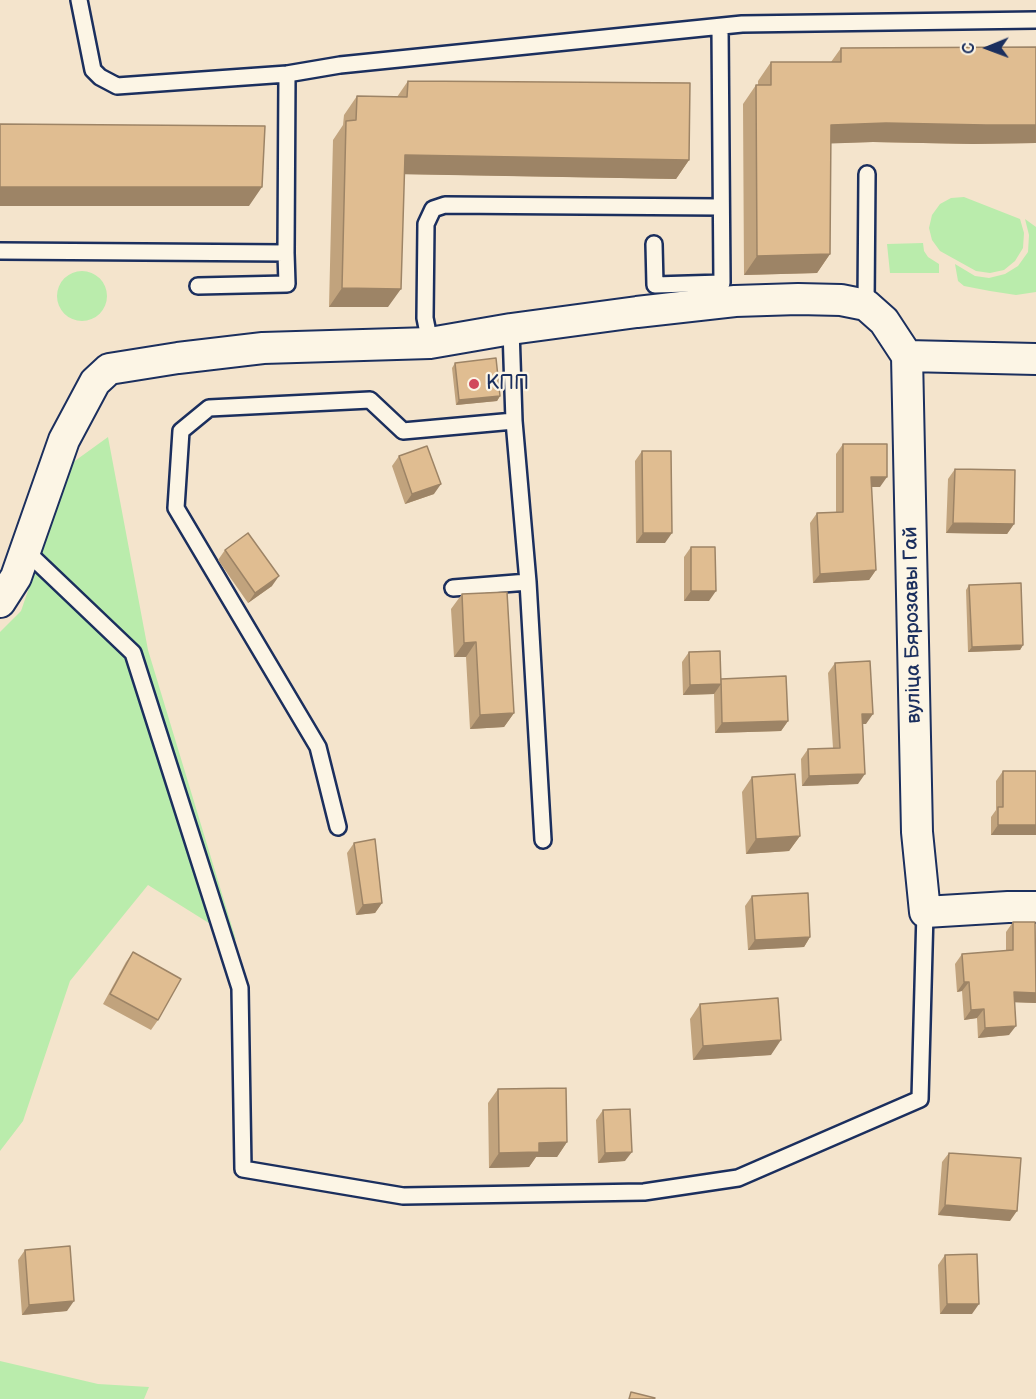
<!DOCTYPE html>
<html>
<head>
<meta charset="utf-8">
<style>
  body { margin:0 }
  #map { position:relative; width:1036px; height:1399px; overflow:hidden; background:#f4e4cc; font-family:"Balsamiq Sans",sans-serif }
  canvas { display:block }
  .north { position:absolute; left:958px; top:18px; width:60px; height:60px; -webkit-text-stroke:4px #fcf5e5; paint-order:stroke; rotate:269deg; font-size:16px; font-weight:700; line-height:24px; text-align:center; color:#1b2f5e }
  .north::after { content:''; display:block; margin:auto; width:21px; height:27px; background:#1b2f5e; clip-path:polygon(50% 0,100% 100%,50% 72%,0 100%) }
</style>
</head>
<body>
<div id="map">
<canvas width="1036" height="1399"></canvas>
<div class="north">С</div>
</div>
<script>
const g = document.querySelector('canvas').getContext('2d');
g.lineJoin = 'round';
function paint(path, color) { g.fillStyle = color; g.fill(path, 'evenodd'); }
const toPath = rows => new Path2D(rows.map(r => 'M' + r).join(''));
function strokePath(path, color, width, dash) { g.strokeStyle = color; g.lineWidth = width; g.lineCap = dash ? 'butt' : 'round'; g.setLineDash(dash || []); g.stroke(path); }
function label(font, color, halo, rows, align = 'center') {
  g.font = font + ' "Balsamiq Sans",sans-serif'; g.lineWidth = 4.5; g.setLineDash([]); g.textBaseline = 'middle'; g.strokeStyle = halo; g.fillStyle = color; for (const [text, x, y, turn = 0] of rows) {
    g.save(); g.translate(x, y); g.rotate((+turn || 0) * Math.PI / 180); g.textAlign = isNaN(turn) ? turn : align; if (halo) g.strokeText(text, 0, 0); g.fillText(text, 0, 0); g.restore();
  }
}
paint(toPath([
  [964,197,1020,219,1024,233,1023,248,1015,261,1004,270,990,273,976,271,940,251,932,240,929,228,932,215,940,204,951,198],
  [1025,219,1036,227,1036,292,1016,295,990,291,964,286,958,281,955,264,975,276,989,278,1005,274,1018,266,1028,252,1029,235],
  [923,243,924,251,928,257,939,264,939,273,890,273,887,244],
  '57 296a25 25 0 1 1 50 0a25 25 0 1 1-50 0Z',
  [108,437,148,650,236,940,148,885,70,981,23,1121,0,1151,0,632,21,611,72,463],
  [0,1361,98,1384,149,1387,144,1399,0,1399]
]), '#baecac');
const lane = toPath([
  [79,0,93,70,100,77,117,86,287,74,340,65,742,24,1036,20],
  [654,244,655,285,722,283,720,27],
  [0,251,286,253,287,74],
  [198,286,287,284,286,253],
  [866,305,867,174],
  [511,329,514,421,528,582,543,840],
  [430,343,425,318,426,224,433,209,445,205,720,207],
  [25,550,133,653,240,988,243,1169,403,1196,644,1192,738,1178,920,1099,925,912],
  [453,588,528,582],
  [338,827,318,747,176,508,181,431,209,408,370,400,403,431,514,421]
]);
const street = toPath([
  [907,356,917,832,925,912,1008,907,1036,907],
  [907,356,1036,359],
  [0,602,16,577,64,440,95,382,109,369,178,358,263,348,430,343,511,329,637,312,735,301,798,299,841,300,866,305,884,321,907,356]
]);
strokePath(lane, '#1b2f5e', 20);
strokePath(street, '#1b2f5e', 34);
strokePath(lane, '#fcf5e5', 15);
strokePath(street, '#fcf5e5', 30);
paint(toPath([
  [1036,47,1036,143,973,144,873,142,830,143,830,254,817,273,744,275,743,104,756,85,758,85,758,81,771,62,831,62,841,48],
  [408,81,689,160,676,179,404,174,388,307,329,307,333,140,343,125,344,115,357,96,397,97],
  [455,363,500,396,497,401,456,405,452,368],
  [843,444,880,487,871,487,876,570,869,580,813,583,810,523,817,513,836,512,836,454],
  [642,451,665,543,636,543,635,461],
  [399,456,434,494,405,504,392,466],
  [955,469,1014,524,1007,534,946,533,948,479],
  [691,547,709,601,684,601,684,557],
  [225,550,272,586,248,603,218,560],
  [969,585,1023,645,1020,650,968,652,966,590],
  [462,594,514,713,504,727,470,729,466,657,454,657,451,609],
  [689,652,721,679,788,721,781,731,715,733,714,694,683,695,682,662],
  [835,663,866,724,863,724,858,784,802,786,801,759,808,749,833,748,828,673],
  [1003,771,1036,771,1036,835,991,835,991,817,996,810,996,781],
  [752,777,800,836,789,851,746,854,742,792],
  [354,843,382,903,375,913,356,915,347,853],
  [752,896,810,937,804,947,748,950,745,906],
  [1013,922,1036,943,1036,1003,1014,1002,1009,1035,978,1038,977,1018,964,1020,962,991,957,992,955,964,962,954,1006,951,1006,932],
  [133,952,158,1020,151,1030,103,1004,126,962],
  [700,1004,771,1055,693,1060,690,1019],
  [498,1089,567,1142,557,1157,536,1157,529,1167,489,1168,488,1103],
  [603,1110,625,1161,598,1163,596,1120],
  [949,1153,1010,1221,938,1215,942,1162],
  [25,1250,67,1311,22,1315,18,1260],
  [945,1255,972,1314,940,1314,938,1265]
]), '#c1a37d');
paint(toPath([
  [886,123,1036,125,1036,143,973,144,873,142,817,144,831,125],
  [405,155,689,160,676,179,392,174],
  [0,187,262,187,249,206,0,206],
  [830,254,817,273,744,275,757,256],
  [342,288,401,289,388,307,329,307],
  [500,396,497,401,456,405,459,400],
  [871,477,887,477,880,487,864,487],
  [441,484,434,494,405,504,412,494],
  [953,523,1014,524,1007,534,946,533],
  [643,533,672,533,665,543,636,543],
  [876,570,869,580,813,583,820,574],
  [279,576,272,586,248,603,255,593],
  [691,591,716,591,709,601,684,601],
  [476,642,466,657,454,657,464,643],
  [1023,645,1020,650,968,652,972,647],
  [721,684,714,694,683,695,690,685],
  [514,713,504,727,470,729,480,715],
  [862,714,873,714,866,724,855,724],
  [788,721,781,731,715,733,722,723],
  [865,774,858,784,802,786,809,776],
  [998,825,1036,825,1036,835,991,835],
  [800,836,789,851,746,854,756,839],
  [382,903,375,913,356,915,363,905],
  [810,937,804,947,748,950,755,940],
  [964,982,969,982,962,991,957,992],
  [1014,992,1036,993,1036,1003,1007,1002],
  [984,1009,977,1018,964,1020,971,1010],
  [1016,1026,1009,1035,978,1038,985,1028],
  [781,1040,771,1055,693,1060,703,1046],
  [567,1142,557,1157,536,1157,529,1167,489,1168,499,1153,539,1143],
  [632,1152,625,1161,598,1163,605,1153],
  [945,1205,1017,1211,1010,1221,938,1215],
  [74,1301,67,1311,22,1315,29,1305],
  [947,1304,979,1304,972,1314,940,1314]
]), '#9d8466');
const building = toPath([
  [1036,47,1036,125,986,125,886,123,831,125,830,254,757,256,756,85,771,85,771,62,841,62,841,48,1036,47],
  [408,81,690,83,689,160,405,155,401,289,342,288,346,121,356,120,357,96,407,97,408,81],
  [0,124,265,126,262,187,0,187,0,124],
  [496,358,500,396,459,400,455,363,496,358],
  [843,444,887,444,887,477,871,477,876,570,820,574,817,513,843,512,843,444],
  [427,446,441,484,412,494,399,456,427,446],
  [642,451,671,451,672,533,643,533,642,451],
  [955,469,1015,470,1014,524,953,523,955,469],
  [248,533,279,576,255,593,225,550,248,533],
  [691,547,715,547,716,591,691,591,691,547],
  [1021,583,1023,645,972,647,969,585,1021,583],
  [507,592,514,713,480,715,476,642,464,643,462,594,507,592],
  [720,651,721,684,690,685,689,652,720,651],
  [870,661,873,714,862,714,865,774,809,776,808,749,840,748,835,663,870,661],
  [786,676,788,721,722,723,721,679,786,676],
  [1003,771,1036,771,1036,825,998,825,998,807,1003,807,1003,771],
  [795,774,800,836,756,839,752,777,795,774],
  [375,839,382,903,363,905,354,843,375,839],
  [808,893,810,937,755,940,752,896,808,893],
  [1013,922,1035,922,1036,993,1014,992,1016,1026,985,1028,984,1009,971,1010,969,982,964,982,962,954,1013,950,1013,922],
  [133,952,181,979,158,1020,110,994,133,952],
  [778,998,781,1040,703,1046,700,1004,778,998],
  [566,1088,567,1142,539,1143,539,1152,499,1153,498,1089,566,1088],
  [630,1109,632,1152,605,1153,603,1110,630,1109],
  [949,1153,1021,1158,1017,1211,945,1205,949,1153],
  [70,1246,74,1301,29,1305,25,1250,70,1246],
  [977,1254,979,1304,947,1304,945,1255,977,1254],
  [631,1392,655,1398,654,1399,629,1399,631,1392]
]);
paint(building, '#e0bd91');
strokePath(building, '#9d8466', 1.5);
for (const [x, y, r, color] of [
  [474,384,6,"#d1495b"]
]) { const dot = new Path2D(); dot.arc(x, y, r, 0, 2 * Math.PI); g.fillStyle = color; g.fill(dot); strokePath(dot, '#fcf5e5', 2); }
label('20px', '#1b2f5e', '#fcf5e5', [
  ["КПП",486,384]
], 'left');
label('20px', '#1b2f5e', '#fcf5e5', [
  ["вуліца Бярозавы Гай",913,625,-91]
]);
</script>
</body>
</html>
